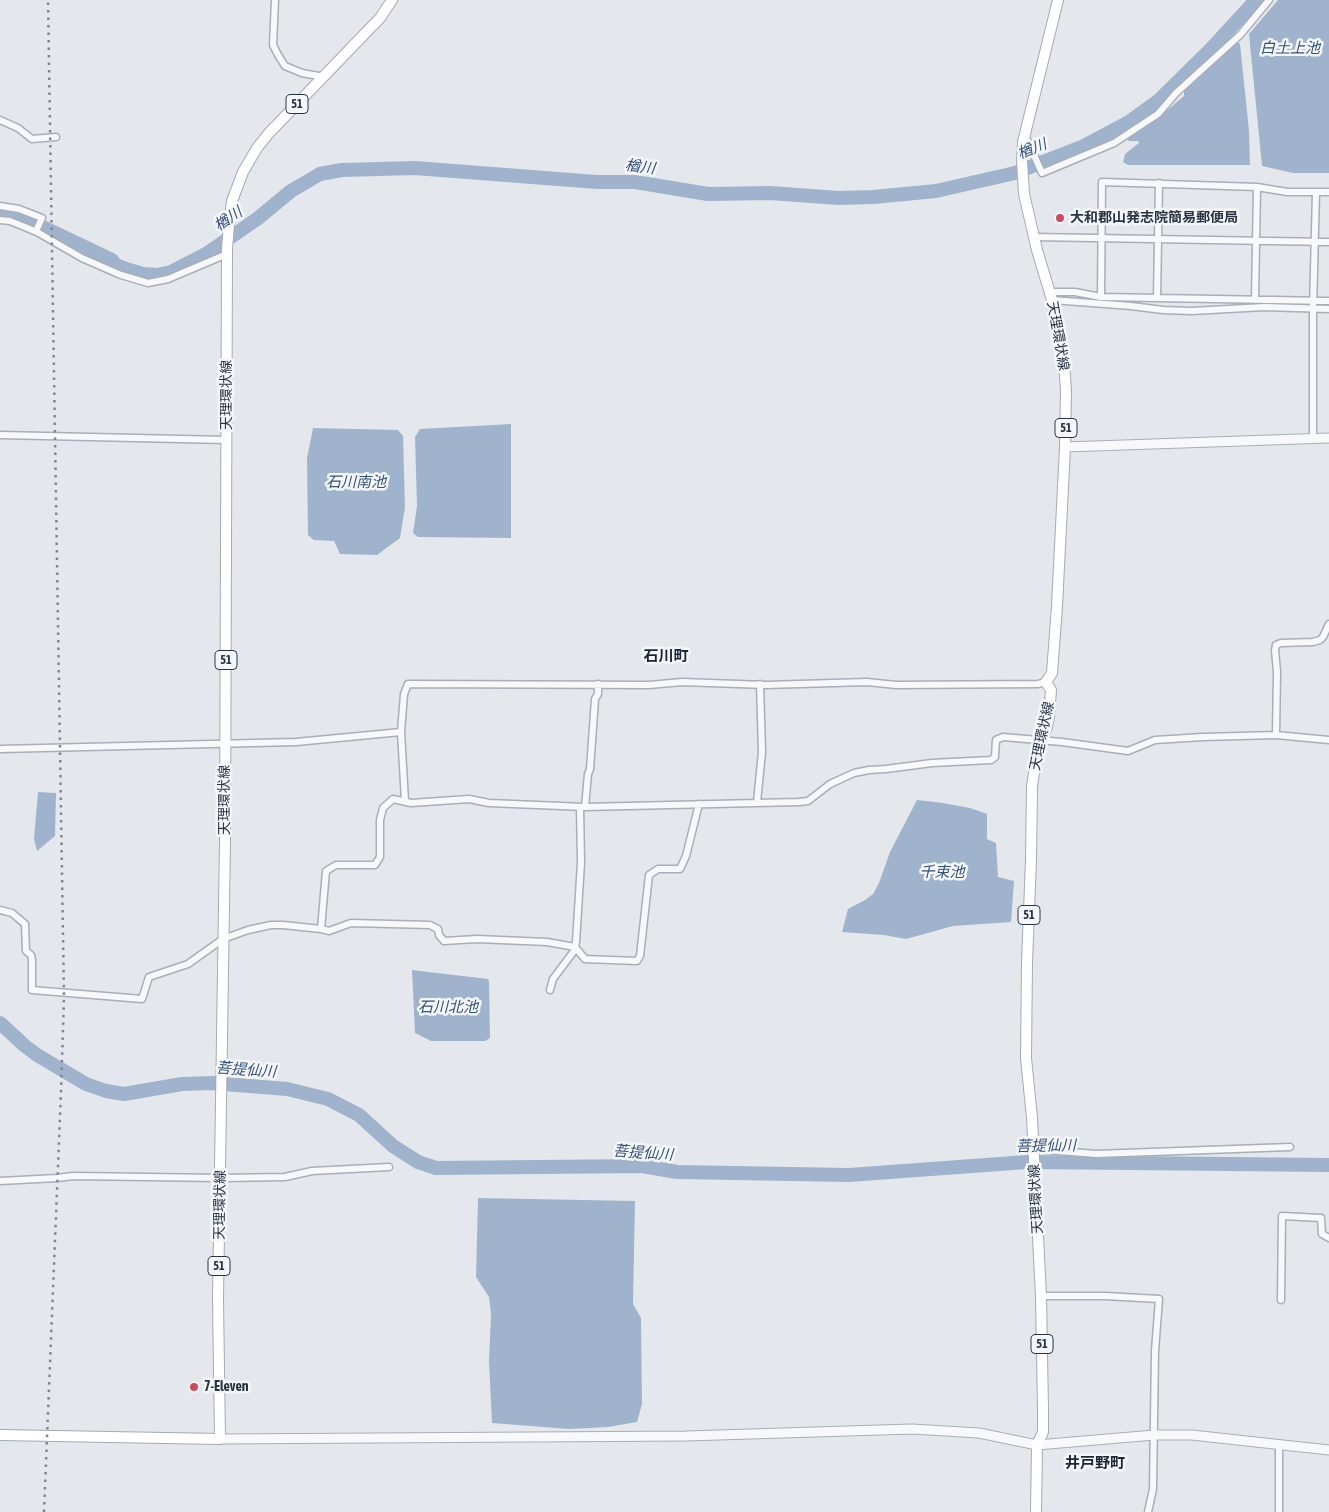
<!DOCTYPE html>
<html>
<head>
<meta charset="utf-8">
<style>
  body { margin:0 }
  canvas { display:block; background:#e4e7ec }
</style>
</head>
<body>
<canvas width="1329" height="1512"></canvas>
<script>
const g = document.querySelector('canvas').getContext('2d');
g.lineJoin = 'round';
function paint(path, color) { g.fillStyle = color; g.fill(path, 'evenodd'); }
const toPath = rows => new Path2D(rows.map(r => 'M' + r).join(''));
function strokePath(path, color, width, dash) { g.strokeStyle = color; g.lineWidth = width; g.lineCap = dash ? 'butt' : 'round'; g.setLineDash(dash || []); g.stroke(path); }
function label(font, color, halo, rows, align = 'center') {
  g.font = font + ' "Asap Condensed","Noto Sans JP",sans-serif'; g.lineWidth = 5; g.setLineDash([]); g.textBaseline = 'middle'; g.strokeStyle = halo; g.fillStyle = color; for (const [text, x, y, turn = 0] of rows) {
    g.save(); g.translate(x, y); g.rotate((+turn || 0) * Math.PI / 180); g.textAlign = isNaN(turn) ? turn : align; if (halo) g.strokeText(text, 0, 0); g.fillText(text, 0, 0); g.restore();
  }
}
paint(toPath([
  [1278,0,1329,0,1329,173,1293,173,1262,166,1249,34],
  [1235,40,1240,44,1249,131,1250,165,1128,165,1123,162,1125,154,1139,143,1138,141,1129,141,1126,138,1153,122,1184,96,1184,90],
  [511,424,511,538,418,537,413,533,417,506,415,437,420,429],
  [313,428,398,430,403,436,405,507,400,538,377,555,340,554,334,541,314,540,308,535,307,458],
  [38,792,56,793,55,836,37,851,34,839],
  [917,800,943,803,970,808,987,814,987,839,996,843,998,877,1014,881,1011,922,953,926,906,939,884,935,842,932,848,909,865,900,873,894,879,883,890,852],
  [412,970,488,979,489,981,490,1038,485,1041,431,1041,415,1033],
  [478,1198,635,1201,633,1304,641,1318,642,1404,637,1422,608,1427,569,1429,492,1423,489,1361,491,1314,489,1297,476,1277]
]), '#9fb4cc');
strokePath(toPath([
  [0,213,24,218,112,260,116,265,126,269,143,274,157,275,171,272,206,254,257,219,291,191,320,174,342,170,415,168,597,182,635,182,708,194,770,193,839,198,873,197,936,191,1015,173,1084,146,1129,122,1158,101,1210,50,1256,0],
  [0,1023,25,1046,37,1055,86,1084,106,1091,124,1094,182,1084,212,1083,287,1089,328,1099,359,1115,393,1146,418,1162,436,1168,642,1166,677,1172,849,1175,1027,1162,1329,1165]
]), '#9fb4cc', 14);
const minor = toPath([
  [275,0,273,45,278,55,285,66,302,73,324,77],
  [0,120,18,128,32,139,56,137],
  [1025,135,1042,173,1114,143,1158,114,1176,93,1240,35,1269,0],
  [0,206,19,209,42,218,36,231],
  [0,220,10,221,37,232,82,258,121,275,148,283,168,279,227,254],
  [1034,237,1329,242],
  [1050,292,1075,292,1101,297,1329,301],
  [1101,297,1102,182,1257,187,1287,192,1329,192],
  [1157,298,1159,183],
  [1052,300,1131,306,1163,310,1192,311,1264,307,1329,309],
  [1255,300,1257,187],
  [0,435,226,440],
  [1313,438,1313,309,1316,192],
  [401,732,405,801],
  [1276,735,1277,672,1275,650,1276,645,1281,643,1313,642,1320,640,1323,637,1329,624],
  [0,749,296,742,401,732,404,694,408,684,649,685,682,682,766,685,867,682,896,685,1038,684,1046,682],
  [757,802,762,752,760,684],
  [585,807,588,774,590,769,595,699,598,694,598,684],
  [0,910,12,913,25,924,26,951,31,955,32,960,32,990,142,999,149,977,188,964,223,939,248,930,271,925,283,925,321,929,326,871,336,865,375,865,380,857,380,820,383,808,393,799,411,803,469,799,489,803,585,807,799,802,808,801,830,784,854,773,869,770,886,769,932,763,991,760,995,757,996,740,1003,737,1062,742,1128,751,1155,740,1203,737,1276,735,1329,740],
  [321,929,329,931,351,923,430,925,438,929,439,935,444,941,477,939,547,942,575,947,585,959,637,961,640,956,649,875,658,869,680,869,686,856,699,804],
  [550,990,553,979,574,951,576,942,581,863,580,807],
  [1034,1149,1096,1154,1290,1147],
  [0,1181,57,1178,73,1176,221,1178,285,1177,312,1171,389,1167],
  [1041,1296,1105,1296,1159,1299,1155,1351,1153,1489,1148,1512],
  [1281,1300,1282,1216,1321,1218,1322,1234,1329,1238],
  [1279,1512,1279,1444]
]);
const tertiary = toPath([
  [1065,447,1329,438],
  [220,1439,686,1436,912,1429,979,1433,1037,1445,1154,1435,1192,1435,1329,1450]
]);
const primary = toPath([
  [0,1435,220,1439,218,1298,225,841,227,249,229,224,232,201,243,172,257,148,269,133,380,18,392,0],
  [1036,1512,1037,1445,1043,1432,1043,1409,1041,1296,1032,1118,1026,1058,1027,962,1031,860,1032,786,1038,748,1047,727,1049,717,1051,690,1046,682,1052,673,1057,606,1065,447,1066,390,1064,363,1052,300,1037,250,1024,194,1022,161,1023,142,1058,0]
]);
strokePath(minor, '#a9aeb7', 9);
strokePath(tertiary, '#a9aeb7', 11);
strokePath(primary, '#a3abb8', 12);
strokePath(minor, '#f7f8fa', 6);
strokePath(tertiary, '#f7f8fa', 9);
strokePath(primary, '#fff', 10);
strokePath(toPath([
  [44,1512,61,1092,64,997,48,0]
]), '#7d8696', 2.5, [2.5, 5]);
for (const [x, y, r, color] of [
  [1060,218,5,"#d1495b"],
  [194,1387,5,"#d1495b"]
]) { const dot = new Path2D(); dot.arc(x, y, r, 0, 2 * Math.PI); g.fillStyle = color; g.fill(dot); strokePath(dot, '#f4f6f9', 2); }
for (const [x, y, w] of [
  [297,104,22],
  [1066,428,22],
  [226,660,22],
  [1029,915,22],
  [219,1266,22],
  [1042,1344,22]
]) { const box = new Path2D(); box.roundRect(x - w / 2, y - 9.5, w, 19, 4); g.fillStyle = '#f4f6f9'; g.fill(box); strokePath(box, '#2b3445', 1); }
label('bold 12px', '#2b3445', null, [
  ["51",297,104],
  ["51",1066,428],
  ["51",226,660],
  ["51",1029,915],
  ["51",219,1266],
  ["51",1042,1344]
]);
label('bold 14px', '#2b3445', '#f4f6f9', [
  ["大和郡山発志院簡易郵便局",1070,218],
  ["7-Eleven",204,1387]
], 'left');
label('14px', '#2b3445', '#f4f6f9', [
  ["天理環状線",1058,336,80],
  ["天理環状線",227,395,-90],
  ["天理環状線",1042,736,-78],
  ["天理環状線",225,800,-90],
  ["天理環状線",1036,1199,-93],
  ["天理環状線",220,1205,-89]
]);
label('italic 15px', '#34527a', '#f4f6f9', [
  ["白土上池",1290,48],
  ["楢川",1032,149,-22],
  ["楢川",640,167,7],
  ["楢川",228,219,-34],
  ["石川南池",356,482],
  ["千束池",942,872],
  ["石川北池",448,1007],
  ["菩提仙川",246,1070,4],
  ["菩提仙川",1046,1146,-1],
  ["菩提仙川",643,1153,4]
]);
label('bold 15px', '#1d2536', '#f4f6f9', [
  ["石川町",666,656],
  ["井戸野町",1095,1463]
]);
</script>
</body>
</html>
